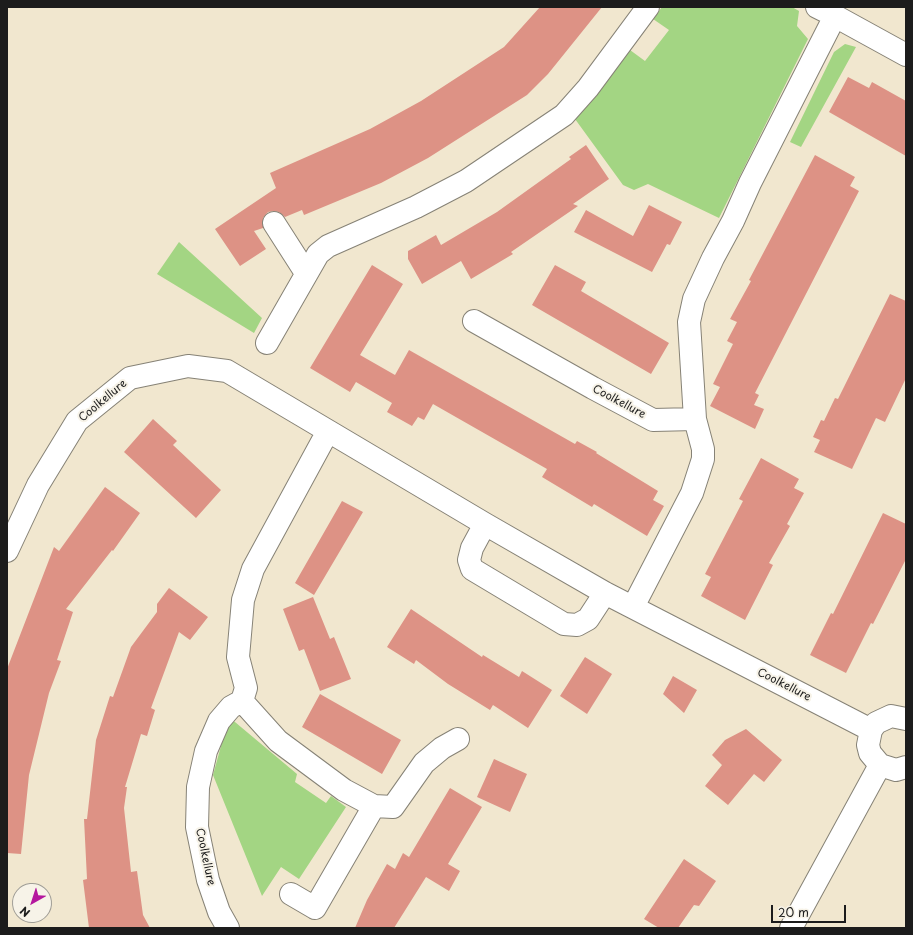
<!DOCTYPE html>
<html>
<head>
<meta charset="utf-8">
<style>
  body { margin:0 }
  #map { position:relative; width:913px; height:935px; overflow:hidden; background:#f1e7cf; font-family:"Playpen Sans",sans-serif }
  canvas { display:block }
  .frame { position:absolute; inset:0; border:8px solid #1c1c1c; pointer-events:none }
  .north { position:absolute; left:12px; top:883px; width:40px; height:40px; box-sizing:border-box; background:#f7f3e8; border:1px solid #9f9d96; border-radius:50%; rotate:219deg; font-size:11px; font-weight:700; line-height:16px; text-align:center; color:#1c1c1c }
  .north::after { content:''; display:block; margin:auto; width:14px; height:18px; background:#b5179e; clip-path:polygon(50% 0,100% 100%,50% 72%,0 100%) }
  .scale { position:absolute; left:771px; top:905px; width:75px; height:18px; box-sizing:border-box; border:2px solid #1c1c1c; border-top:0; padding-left:5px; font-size:12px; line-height:14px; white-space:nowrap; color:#1c1c1c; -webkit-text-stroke:3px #f7f3e8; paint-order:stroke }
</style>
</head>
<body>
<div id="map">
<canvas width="913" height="935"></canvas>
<div class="frame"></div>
<div class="north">N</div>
<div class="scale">20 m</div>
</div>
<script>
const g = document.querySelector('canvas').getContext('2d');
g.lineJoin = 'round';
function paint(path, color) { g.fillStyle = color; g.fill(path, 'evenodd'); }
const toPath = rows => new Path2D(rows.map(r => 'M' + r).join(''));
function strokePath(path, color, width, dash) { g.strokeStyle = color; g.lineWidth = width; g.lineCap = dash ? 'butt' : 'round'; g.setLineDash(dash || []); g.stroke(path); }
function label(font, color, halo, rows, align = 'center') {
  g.font = font + ' "Playpen Sans",sans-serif'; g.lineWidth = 4; g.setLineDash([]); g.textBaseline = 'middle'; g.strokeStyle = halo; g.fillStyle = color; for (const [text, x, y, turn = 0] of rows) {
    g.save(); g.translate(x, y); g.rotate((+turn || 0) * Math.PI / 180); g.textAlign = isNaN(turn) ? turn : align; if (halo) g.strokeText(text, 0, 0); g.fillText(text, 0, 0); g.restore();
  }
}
paint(toPath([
  [662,7,792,7,799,11,797,26,808,39,719,218,648,184,634,190,623,185,575,119,630,50,645,61,669,30,653,19],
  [845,44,856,47,801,147,790,142,834,52],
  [179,242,262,318,254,333,157,274],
  [229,717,297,774,295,782,326,803,331,796,346,807,299,879,281,867,262,896,213,775]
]), '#a3d583');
paint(toPath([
  [540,7,602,7,548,74,527,95,428,158,381,183,304,215,302,210,285,217,279,212,273,211,268,212,263,218,263,228,254,231,266,249,240,266,215,229,276,188,270,173,370,129,421,101,504,47],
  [848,77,869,88,872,82,906,101,906,156,829,112],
  [586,145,609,179,573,204,578,206,511,252,513,254,471,279,461,261,422,284,408,259,408,251,436,235,441,245,497,212,571,159,569,157],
  [815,155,855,177,850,186,859,191,755,393,759,395,754,405,764,409,755,429,710,406,720,387,713,384,733,344,727,341,737,322,730,319,751,281,749,280],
  [649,205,682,222,670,245,667,244,652,272,574,232,586,210,633,236],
  [372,265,403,284,360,355,395,375,409,350,575,444,577,441,597,452,596,453,658,491,653,500,664,506,647,536,594,504,592,507,542,477,547,469,433,404,424,420,418,417,412,426,387,412,392,403,356,382,350,392,310,368],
  [555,265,586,282,581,291,669,343,651,374,532,305],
  [890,294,906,301,906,378,885,422,876,418,852,469,814,452,820,440,813,437,821,420,824,421,835,398,838,399],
  [153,419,177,441,173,445,221,490,196,518,124,452],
  [761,458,799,479,794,488,804,493,787,524,790,526,769,563,773,565,745,620,701,596,711,577,705,574,743,501,739,499],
  [105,487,140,513,113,551,112,550,66,609,73,612,57,660,61,661,49,693,29,775,21,854,7,853,7,669,54,547,59,551],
  [342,501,363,512,314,595,295,583],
  [883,513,906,524,906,559,873,624,871,623,846,673,810,655,831,613,833,614],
  [169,588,208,617,190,640,179,632,151,708,155,710,147,736,141,734,125,787,127,787,124,808,131,872,137,871,143,915,150,928,89,928,83,880,87,879,84,819,87,819,96,740,110,696,113,697,131,647,157,612,157,604],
  [313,597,330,639,334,637,351,679,320,691,304,649,299,651,283,609],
  [411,609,482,657,483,655,519,677,522,671,552,690,528,728,493,705,490,710,448,684,416,660,414,664,387,647],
  [585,657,612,674,587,714,560,696],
  [673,676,697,690,684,713,663,694],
  [320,694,401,740,382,774,302,727],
  [746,729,782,760,764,782,754,774,728,805,705,786,722,765,712,755,725,740],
  [494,759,527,774,510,812,477,797],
  [450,788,482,807,448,864,460,871,449,891,426,877,394,928,355,928,367,900,387,864,395,869,403,853,409,857],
  [684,859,716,881,699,906,694,905,678,928,659,928,644,919]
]), '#dd9285');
const street = toPath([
  [817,7,835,16],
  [274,223,306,273],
  [474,321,593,388,653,420,695,419],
  [267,343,318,254,328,246,416,207,466,181,564,115,588,88,648,7],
  [485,524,472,548,469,560,472,569,564,624,577,625,588,619,605,593],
  [7,551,38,485,77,421,130,378,188,366,227,371,485,524,605,593,871,730],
  [633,607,692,493,703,459,703,449,695,419,689,322,694,299,713,258,733,221,750,183,835,16,906,55],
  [242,701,278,741,344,790,374,806,315,908,291,894],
  [906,719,891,716,876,723,871,730,868,745,870,753,880,765,896,770,906,767],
  [374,806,393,807,424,763,442,748,458,739],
  [228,928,219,912,208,880,197,827,198,787,206,751,219,721,231,707,242,701,246,688,238,657,243,600,253,569,328,431],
  [791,928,880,765]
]);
strokePath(street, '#868276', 24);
strokePath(street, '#fff', 22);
label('11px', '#1c1c1c', '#f7f3e8', [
  ["Coolkellure",103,401,-40],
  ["Coolkellure",619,402,28],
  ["Coolkellure",784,685,27],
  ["Coolkellure",205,857,78]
]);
</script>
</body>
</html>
